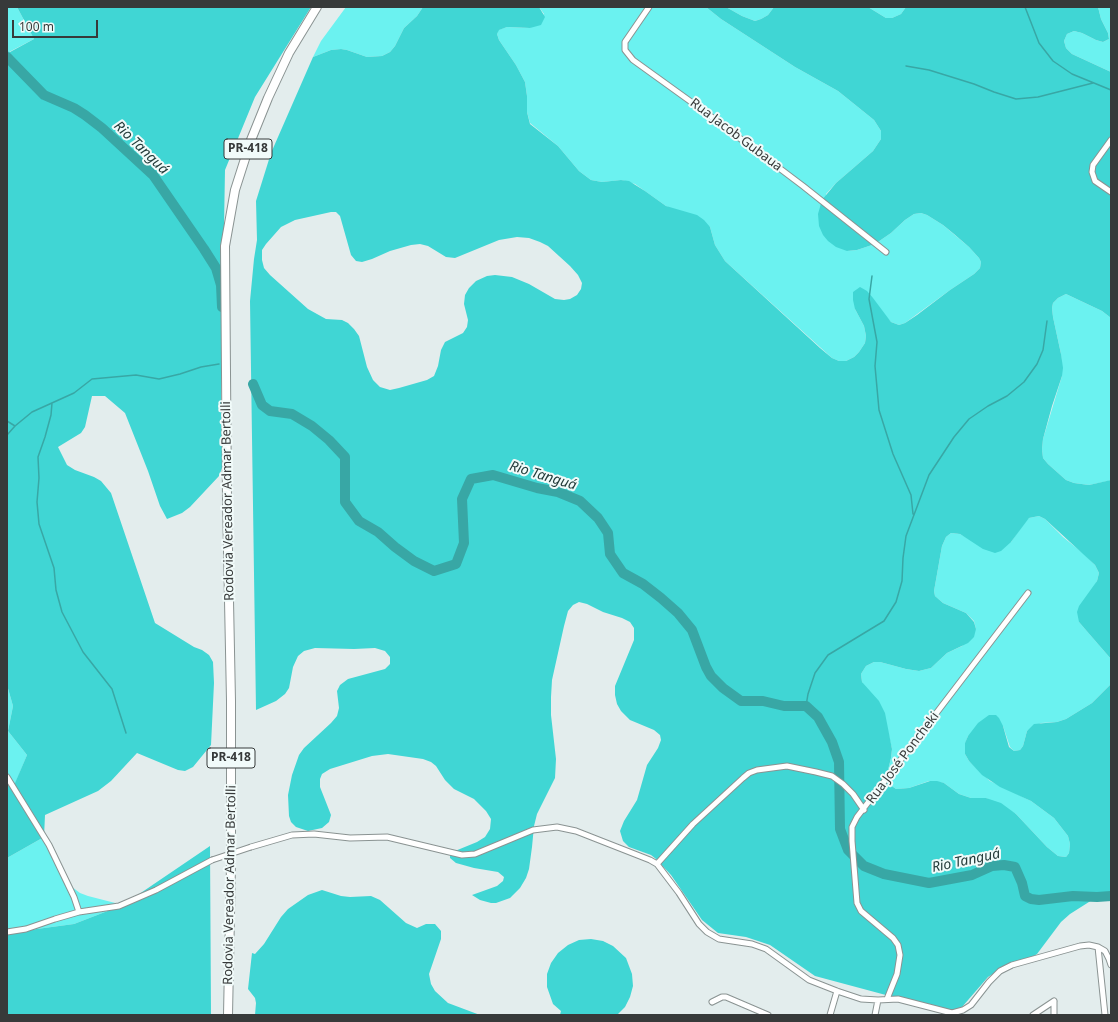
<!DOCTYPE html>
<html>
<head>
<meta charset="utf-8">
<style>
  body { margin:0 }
  #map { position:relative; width:1118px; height:1022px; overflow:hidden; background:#e3eded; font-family:"Noto Sans",sans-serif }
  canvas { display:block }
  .frame { position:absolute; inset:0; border:8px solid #373a3a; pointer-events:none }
  .scale { position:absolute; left:12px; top:20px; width:86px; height:18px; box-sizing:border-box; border:2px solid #373a3a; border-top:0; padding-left:5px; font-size:12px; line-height:14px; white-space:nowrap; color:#373a3a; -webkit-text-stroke:3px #f1fbfa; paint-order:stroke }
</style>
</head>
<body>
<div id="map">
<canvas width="1118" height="1022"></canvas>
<div class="frame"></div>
<div class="scale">100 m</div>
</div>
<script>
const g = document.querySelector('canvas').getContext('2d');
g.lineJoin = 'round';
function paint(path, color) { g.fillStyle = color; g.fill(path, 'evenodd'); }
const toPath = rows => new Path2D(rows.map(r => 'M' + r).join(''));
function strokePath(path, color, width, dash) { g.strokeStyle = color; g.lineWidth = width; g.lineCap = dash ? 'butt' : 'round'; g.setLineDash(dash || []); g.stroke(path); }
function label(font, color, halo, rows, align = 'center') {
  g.font = font + ' "Noto Sans",sans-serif'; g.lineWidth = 4; g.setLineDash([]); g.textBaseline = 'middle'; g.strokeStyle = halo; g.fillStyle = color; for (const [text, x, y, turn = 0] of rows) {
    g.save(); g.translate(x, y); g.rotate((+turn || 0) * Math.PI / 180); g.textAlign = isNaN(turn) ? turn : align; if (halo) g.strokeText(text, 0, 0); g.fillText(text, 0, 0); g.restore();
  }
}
paint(toPath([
  [7,7,17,7,34,39,9,52,7,51],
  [346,7,423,7,417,16,404,28,395,46,390,52,382,56,367,57,347,50,341,49,331,50,313,57,321,41],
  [539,7,706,7,721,19,795,67,838,91,874,120,881,131,881,139,873,151,836,183,826,194,847,251,857,250,875,244,891,233,905,220,914,214,921,213,927,215,943,225,969,247,979,258,981,262,980,268,974,274,950,290,905,323,899,325,891,322,884,315,855,309,864,326,866,336,865,343,859,352,854,357,846,361,839,361,832,358,725,261,715,245,710,227,666,206,635,184,622,180,602,182,591,180,579,171,558,146,530,123,527,112,527,96,525,82,516,65,499,40,497,34,498,30,507,27,530,28,544,14],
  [726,7,774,7,768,15,761,19,755,21,742,16],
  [868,7,906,7,901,14,892,18,886,18],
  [1098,7,1111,7,1111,72,1072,54,1066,48,1064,41,1067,34,1074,31,1082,33,1096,40,1103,42,1109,39,1108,33,1101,19],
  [1066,294,1102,311,1111,318,1111,480,1108,481,1089,485,1074,483,1066,480,1048,464,1043,458,1042,449,1043,439,1062,376,1061,354,1053,317,1052,308,1053,303,1058,298],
  [1039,516,1045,519,1063,537,1084,554,1095,565,1099,573,1097,581,1079,622,1111,659,1111,684,1092,703,1066,719,1057,722,1041,723,1027,731,1023,746,1020,750,1014,751,1010,747,1003,726,968,736,965,744,965,754,969,761,990,781,1031,801,1054,818,1068,836,1070,844,1069,853,1066,857,1058,856,1047,847,1016,814,986,798,971,798,959,794,944,783,929,781,909,788,896,789,889,784,887,774,891,758,892,749,888,732,862,682,861,674,866,666,874,662,880,662,906,669,919,671,931,668,947,653,962,646,976,629,974,621,966,613,943,603,935,596,934,591,942,546,946,537,951,533,960,534,969,539,1011,542,1026,520,1029,518],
  [7,685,13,706,8,731,27,755,15,784,7,784],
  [44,837,67,880,72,887,80,893,88,896,123,905,74,924,7,933,7,858]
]), '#6bf2f0');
paint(toPath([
  [17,7,311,7,255,97,225,170,221,395,222,450,222,468,219,476,190,507,182,513,167,519,160,506,148,471,125,413,105,396,92,396,85,427,81,433,58,447,67,465,75,470,94,477,101,481,111,493,155,623,194,647,202,650,209,655,213,662,214,683,211,745,193,767,185,771,178,770,137,753,111,781,98,791,45,815,44,837,7,858,7,784,15,783,27,755,8,731,13,706,7,685,7,51,10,52,34,39],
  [423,7,539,7,545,17,541,25,530,28,507,27,499,30,497,34,499,40,516,65,525,82,527,96,527,112,530,124,558,146,579,171,591,180,602,182,621,180,629,181,645,191,666,206,697,215,704,220,710,227,715,245,725,261,820,348,832,358,839,361,846,361,854,357,859,352,865,343,866,336,864,326,855,309,853,300,853,292,860,287,867,291,873,298,891,322,899,325,905,323,917,315,950,290,974,274,980,268,981,262,979,258,969,247,954,234,943,225,927,215,921,213,914,214,905,220,891,233,875,244,857,250,847,251,836,247,828,241,823,235,819,226,818,214,822,200,836,183,873,151,881,139,881,131,874,120,838,91,795,67,721,19,706,7,726,7,742,16,755,21,761,19,768,15,774,7,868,7,886,18,892,18,901,14,906,7,1098,7,1101,19,1108,33,1109,39,1103,42,1096,40,1082,33,1074,31,1067,34,1064,41,1066,48,1072,54,1111,72,1111,318,1102,311,1066,294,1058,298,1053,303,1052,308,1053,317,1061,354,1063,368,1062,376,1052,406,1043,439,1042,449,1043,458,1048,464,1066,480,1074,483,1089,485,1111,480,1111,659,1085,629,1079,622,1077,612,1079,606,1097,581,1099,573,1095,565,1045,519,1039,516,1029,518,1011,542,1001,551,995,553,983,549,960,534,951,533,946,537,942,546,934,591,935,596,943,603,966,613,974,622,976,629,974,637,968,643,947,653,931,668,919,671,906,669,880,662,874,662,866,666,861,674,862,682,879,701,885,713,892,749,891,758,887,774,889,784,896,789,909,788,930,781,937,781,944,783,959,794,971,798,986,798,1001,803,1016,814,1047,847,1058,856,1066,857,1069,853,1070,844,1068,836,1054,818,1031,801,1000,787,982,775,969,761,965,754,965,743,968,736,978,723,989,715,996,715,999,718,1003,726,1009,747,1014,751,1020,750,1023,746,1027,731,1034,724,1057,722,1066,719,1092,703,1111,684,1111,893,1108,892,1100,895,1070,914,1061,922,1037,954,1029,959,996,972,988,977,962,1007,954,1010,938,1009,815,976,770,945,746,937,718,933,702,920,671,875,656,859,651,855,629,847,623,841,620,831,624,821,637,800,647,765,658,748,661,740,660,735,654,730,630,720,621,711,617,704,615,695,615,686,634,640,634,628,630,622,622,618,603,612,587,604,579,602,573,605,568,611,564,626,552,680,551,697,551,715,556,759,555,778,537,814,534,826,532,847,529,869,526,878,520,888,510,898,496,903,491,903,480,900,472,895,497,886,503,881,504,877,498,872,474,868,456,863,450,858,450,855,455,851,477,842,485,837,490,829,491,819,486,811,474,799,454,789,445,780,436,766,431,762,423,759,388,754,372,756,330,769,322,774,320,779,320,787,331,815,329,822,322,828,308,831,296,827,291,822,289,816,288,795,292,775,299,755,304,748,331,723,337,716,339,708,337,691,340,685,348,679,385,669,390,664,390,657,385,651,375,648,354,649,315,648,304,651,298,656,293,667,289,688,285,694,276,701,256,710,250,301,254,259,257,240,256,201,271,153,313,57,331,50,341,49,347,50,367,57,382,56,390,52,395,46,404,28,417,16],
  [331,212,336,212,340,216,351,255,356,261,362,262,372,259,390,251,411,245,420,244,428,246,446,257,455,258,499,240,517,237,529,238,540,242,548,246,570,266,578,275,582,283,581,289,577,295,570,299,564,300,555,299,529,284,512,277,495,275,487,276,476,281,469,288,465,295,464,304,468,320,467,327,463,333,445,342,441,350,438,366,434,376,427,380,399,388,390,390,380,387,373,380,367,367,359,336,354,329,348,323,342,320,326,319,308,309,270,275,264,268,262,260,262,250,266,244,281,227,295,220],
  [210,846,211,1015,7,1015,7,933,74,924,123,905],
  [322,890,341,896,350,897,371,896,380,900,406,923,417,928,426,924,435,924,441,931,441,939,429,974,431,984,435,991,448,1003,480,1015,255,1015,256,1003,255,998,248,989,252,953,255,954,264,944,281,917,288,909,308,895],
  [591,939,603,941,613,946,626,958,632,974,633,986,630,997,625,1007,617,1015,560,1015,561,1011,553,1004,547,987,547,974,551,963,558,953,568,945,579,940]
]), '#40d6d4');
strokePath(toPath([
  [1025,7,1039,43,1053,61,1072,74,1111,90],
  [906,66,929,70,974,84,994,92,1016,99,1038,97,1093,83],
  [872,276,869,299,877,342,875,366,879,410,893,454,911,495,913,514],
  [52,403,51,415,45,437,38,457,39,478,37,502,39,524,54,568,56,590,62,612,83,652,112,689,126,733],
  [7,421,15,426],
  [7,435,15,426,32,412,74,393,92,379,136,375,159,379,180,374,201,367,219,364],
  [806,706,808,694,815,673,828,655,884,621,896,602,902,581,903,558,906,536,929,475,954,437,969,419,988,406,1007,396,1024,382,1037,364,1043,350,1047,321]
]), '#38a7a5', 1.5);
strokePath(toPath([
  [7,57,44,95,74,108,85,115,102,128,153,175,204,249,216,268,221,285,222,307],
  [253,384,262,405,270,411,292,414,312,426,329,440,345,457,345,502,359,521,378,532,395,547,414,561,434,571,456,564,464,543,462,499,471,479,493,475,537,488,558,492,580,501,598,518,608,533,610,554,623,573,643,584,661,598,678,613,692,630,706,667,711,676,723,688,741,701,763,701,784,706,806,706,818,717,832,742,839,762,840,829,848,850,864,866,884,874,929,883,972,875,992,866,1004,865,1015,867,1022,883,1025,896,1031,899,1039,900,1073,896,1097,897,1111,896]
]), '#38a7a5', 10);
const minor = toPath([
  [649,7,625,42,625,50,633,60,701,109,803,186,886,252],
  [1111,140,1093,165,1092,172,1095,181,1111,192],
  [7,777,49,845,74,897,79,912],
  [251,847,292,835,314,834,350,838,387,837,462,855,475,854,533,830,557,827,576,831,650,860,657,864,679,893,699,924,707,932,719,939,752,944,766,949,809,980,837,991,861,999,878,1000,898,999,952,1013,963,1010,971,1005,989,982,1000,971,1012,965,1080,946,1089,945,1098,947,1105,951,1109,959,1111,965],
  [657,864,693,824,743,778,749,773,757,770,787,766,816,772,832,776,843,784,853,794,864,810],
  [7,932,26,929,55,919,79,912,119,906,156,890,212,860],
  [1098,947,1105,1015],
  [887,999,897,974,900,955,898,945,893,938,861,911,857,903,852,841,852,827,857,817,1028,593],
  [712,1002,722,997,726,997,768,1015],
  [830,1015,837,991],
  [875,1015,878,1000],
  [1033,1015,1054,1001],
  [1054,1015,1054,1001]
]);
const trunk = toPath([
  [228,1015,231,864,231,701,227,500,225,246,235,190,251,140,268,98,289,53,317,7]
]);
strokePath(minor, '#8a9392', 7);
strokePath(trunk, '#8a9392', 10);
strokePath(minor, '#fff', 5);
strokePath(trunk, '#fff', 8);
const minorBridge = toPath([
  [212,860,251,847]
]);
strokePath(minorBridge, '#8a9392', 7, []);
strokePath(minorBridge, '#fff', 5);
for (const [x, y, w] of [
  [248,149,48],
  [231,758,48]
]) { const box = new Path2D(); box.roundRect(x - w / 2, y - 10, w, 20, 3); g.fillStyle = '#f1fbfa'; g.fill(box); strokePath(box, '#373a3a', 1); }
label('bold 12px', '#373a3a', null, [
  ["PR-418",248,149],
  ["PR-418",231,758]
]);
label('13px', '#373a3a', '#f1fbfa', [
  ["Rua Jacob Gubaua",736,135,37],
  ["Rodovia Vereador Admar Bertolli",228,501,-91],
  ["Rua José Poncheki",903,758,-53],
  ["Rodovia Vereador Admar Bertolli",230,885,-89]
]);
label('italic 14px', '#233b3a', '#f1fbfa', [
  ["Rio Tanguá",141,148,44],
  ["Rio Tanguá",543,476,17],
  ["Rio Tanguá",966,861,-12]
]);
</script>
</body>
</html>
